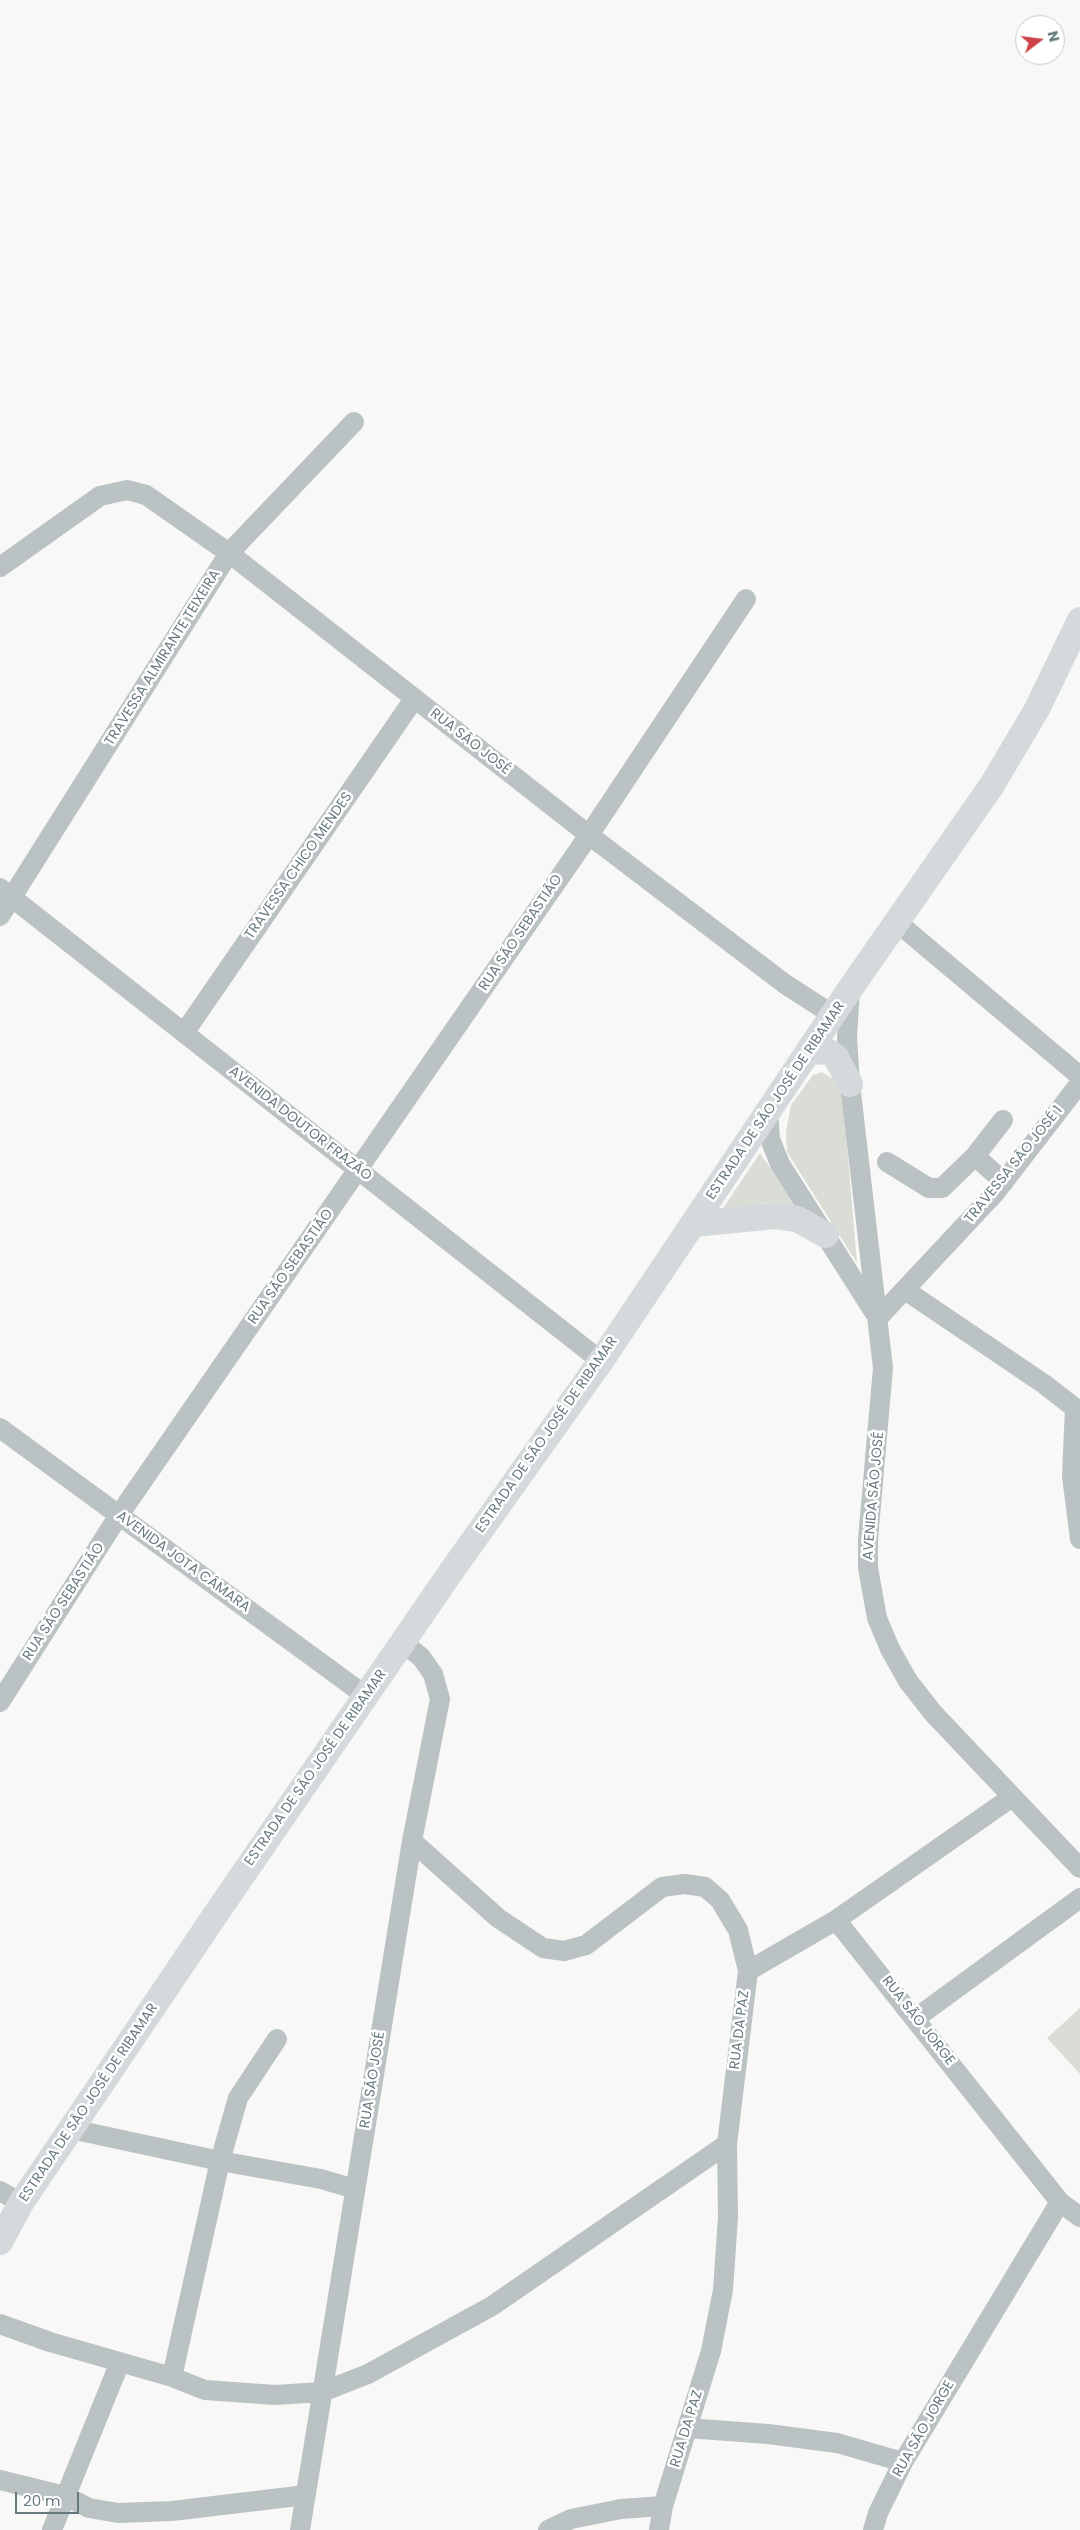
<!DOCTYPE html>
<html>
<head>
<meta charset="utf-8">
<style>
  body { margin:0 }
  #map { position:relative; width:1080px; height:2530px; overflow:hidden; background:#f8f8f6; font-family:Poppins,sans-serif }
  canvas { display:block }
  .north { position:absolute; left:1015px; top:15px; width:50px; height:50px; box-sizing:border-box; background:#fff; border:1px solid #c2cacb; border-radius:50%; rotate:75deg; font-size:14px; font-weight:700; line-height:20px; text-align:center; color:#667a7d }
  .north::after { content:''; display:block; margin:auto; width:18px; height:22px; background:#cd4249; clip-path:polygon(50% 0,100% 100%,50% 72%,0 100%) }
  .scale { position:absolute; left:15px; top:2492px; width:64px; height:22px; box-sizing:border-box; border:2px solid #667a7d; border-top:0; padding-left:6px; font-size:15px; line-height:18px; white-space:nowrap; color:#667a7d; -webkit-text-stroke:4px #fff; paint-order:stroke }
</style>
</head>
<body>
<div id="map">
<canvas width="1080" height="2530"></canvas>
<div class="north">N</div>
<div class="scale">20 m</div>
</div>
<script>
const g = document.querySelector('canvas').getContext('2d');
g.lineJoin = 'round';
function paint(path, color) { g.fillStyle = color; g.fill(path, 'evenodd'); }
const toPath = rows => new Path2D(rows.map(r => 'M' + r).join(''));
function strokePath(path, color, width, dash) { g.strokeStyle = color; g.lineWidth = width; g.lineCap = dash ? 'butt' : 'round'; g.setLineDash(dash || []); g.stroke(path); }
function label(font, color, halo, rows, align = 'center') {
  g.font = font + ' Poppins,sans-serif'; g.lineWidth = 5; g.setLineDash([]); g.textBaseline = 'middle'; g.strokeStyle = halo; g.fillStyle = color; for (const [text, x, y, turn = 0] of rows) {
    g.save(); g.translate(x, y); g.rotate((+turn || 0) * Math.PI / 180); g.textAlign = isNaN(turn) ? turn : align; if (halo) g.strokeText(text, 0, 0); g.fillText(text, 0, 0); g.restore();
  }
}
paint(toPath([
  [822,1072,836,1081,843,1098,857,1263,787,1152,786,1132,791,1105,813,1075],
  [760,1153,799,1210,768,1203,721,1211],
  [1080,2008,1080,2074,1047,2038]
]), '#daddd6');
strokePath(toPath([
  [0,567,100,496,127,490,146,495,229,553,589,835,785,984,833,1015],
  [0,888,601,1361],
  [0,916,229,553,354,422],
  [898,923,1080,1076],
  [850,989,847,1038,850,1084,883,1368,868,1539,868,1568,877,1618,890,1649,908,1681,933,1713,1080,1868],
  [184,1033,414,699],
  [768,1111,770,1139,780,1164,874,1312],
  [975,1156,1004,1182],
  [887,1162,929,1188,942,1188,975,1156,1003,1120],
  [905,1290,1044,1384,1075,1408],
  [878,1318,995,1193,1080,1083],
  [1075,1408,1072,1476,1080,1539],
  [0,1428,366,1696],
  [0,1702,119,1515,589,835,746,599],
  [412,1841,498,1918,543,1948,564,1951,586,1945,662,1887,685,1884,705,1887,720,1900,738,1930,748,1971,727,2144,728,2217,723,2290,711,2351,663,2506,659,2530],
  [836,1920,1012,1797],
  [748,1971,836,1920,1060,2202,1080,2217],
  [916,2018,1080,1898],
  [71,2129,220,2161,321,2179,355,2189],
  [0,2191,21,2203],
  [0,2324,50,2342,172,2377,205,2390,275,2395,322,2392,368,2374,492,2306,727,2144],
  [172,2377,220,2161,238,2098,277,2039],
  [687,2428,768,2434,837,2443,903,2462],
  [0,2480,65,2496,89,2508,118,2513,172,2511,306,2495],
  [52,2530,120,2362],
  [300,2530,412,1841,440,1699,433,1674,421,1657,403,1643],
  [548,2530,571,2519,621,2509,663,2506],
  [873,2530,878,2513,903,2462,1060,2202]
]), '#bbc2c3', 20);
strokePath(toPath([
  [810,1051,829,1052,836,1057,850,1084],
  [694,1224,775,1216,797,1219,826,1235],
  [0,2242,21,2203,222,1905,453,1569,601,1361,850,989,992,785,1037,709,1080,620]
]), '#d4d9db', 26);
label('14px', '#667a7d', '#fff', [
  ["TRAVESSA ALMIRANTE TEIXEIRA",163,658,-58],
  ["RUA SÃO JOSÉ",470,742,38],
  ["TRAVESSA CHICO MENDES",299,866,-55],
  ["RUA SÃO SEBASTIÃO",521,933,-56],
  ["ESTRADA DE SÃO JOSÉ DE RIBAMAR",776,1101,-56],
  ["AVENIDA DOUTOR FRAZÃO",300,1124,38],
  ["TRAVESSA SÃO JOSÉ 1",1014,1165,-51],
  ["RUA SÃO SEBASTIÃO",291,1267,-55],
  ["ESTRADA DE SÃO JOSÉ DE RIBAMAR",547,1435,-55],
  ["AVENIDA SÃO JOSÉ",874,1496,-85],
  ["AVENIDA JOTA CÂMARA",183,1562,36],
  ["RUA SÃO SEBASTIÃO",64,1602,-57],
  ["ESTRADA DE SÃO JOSÉ DE RIBAMAR",316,1768,-55],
  ["RUA SÃO JORGE",918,2021,52],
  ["RUA DA PAZ",740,2030,-83],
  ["RUA SÃO JOSÉ",373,2080,-81],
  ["ESTRADA DE SÃO JOSÉ DE RIBAMAR",89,2103,-56],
  ["RUA DA PAZ",687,2429,-73],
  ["RUA SÃO JORGE",924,2429,-60]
]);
</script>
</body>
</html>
